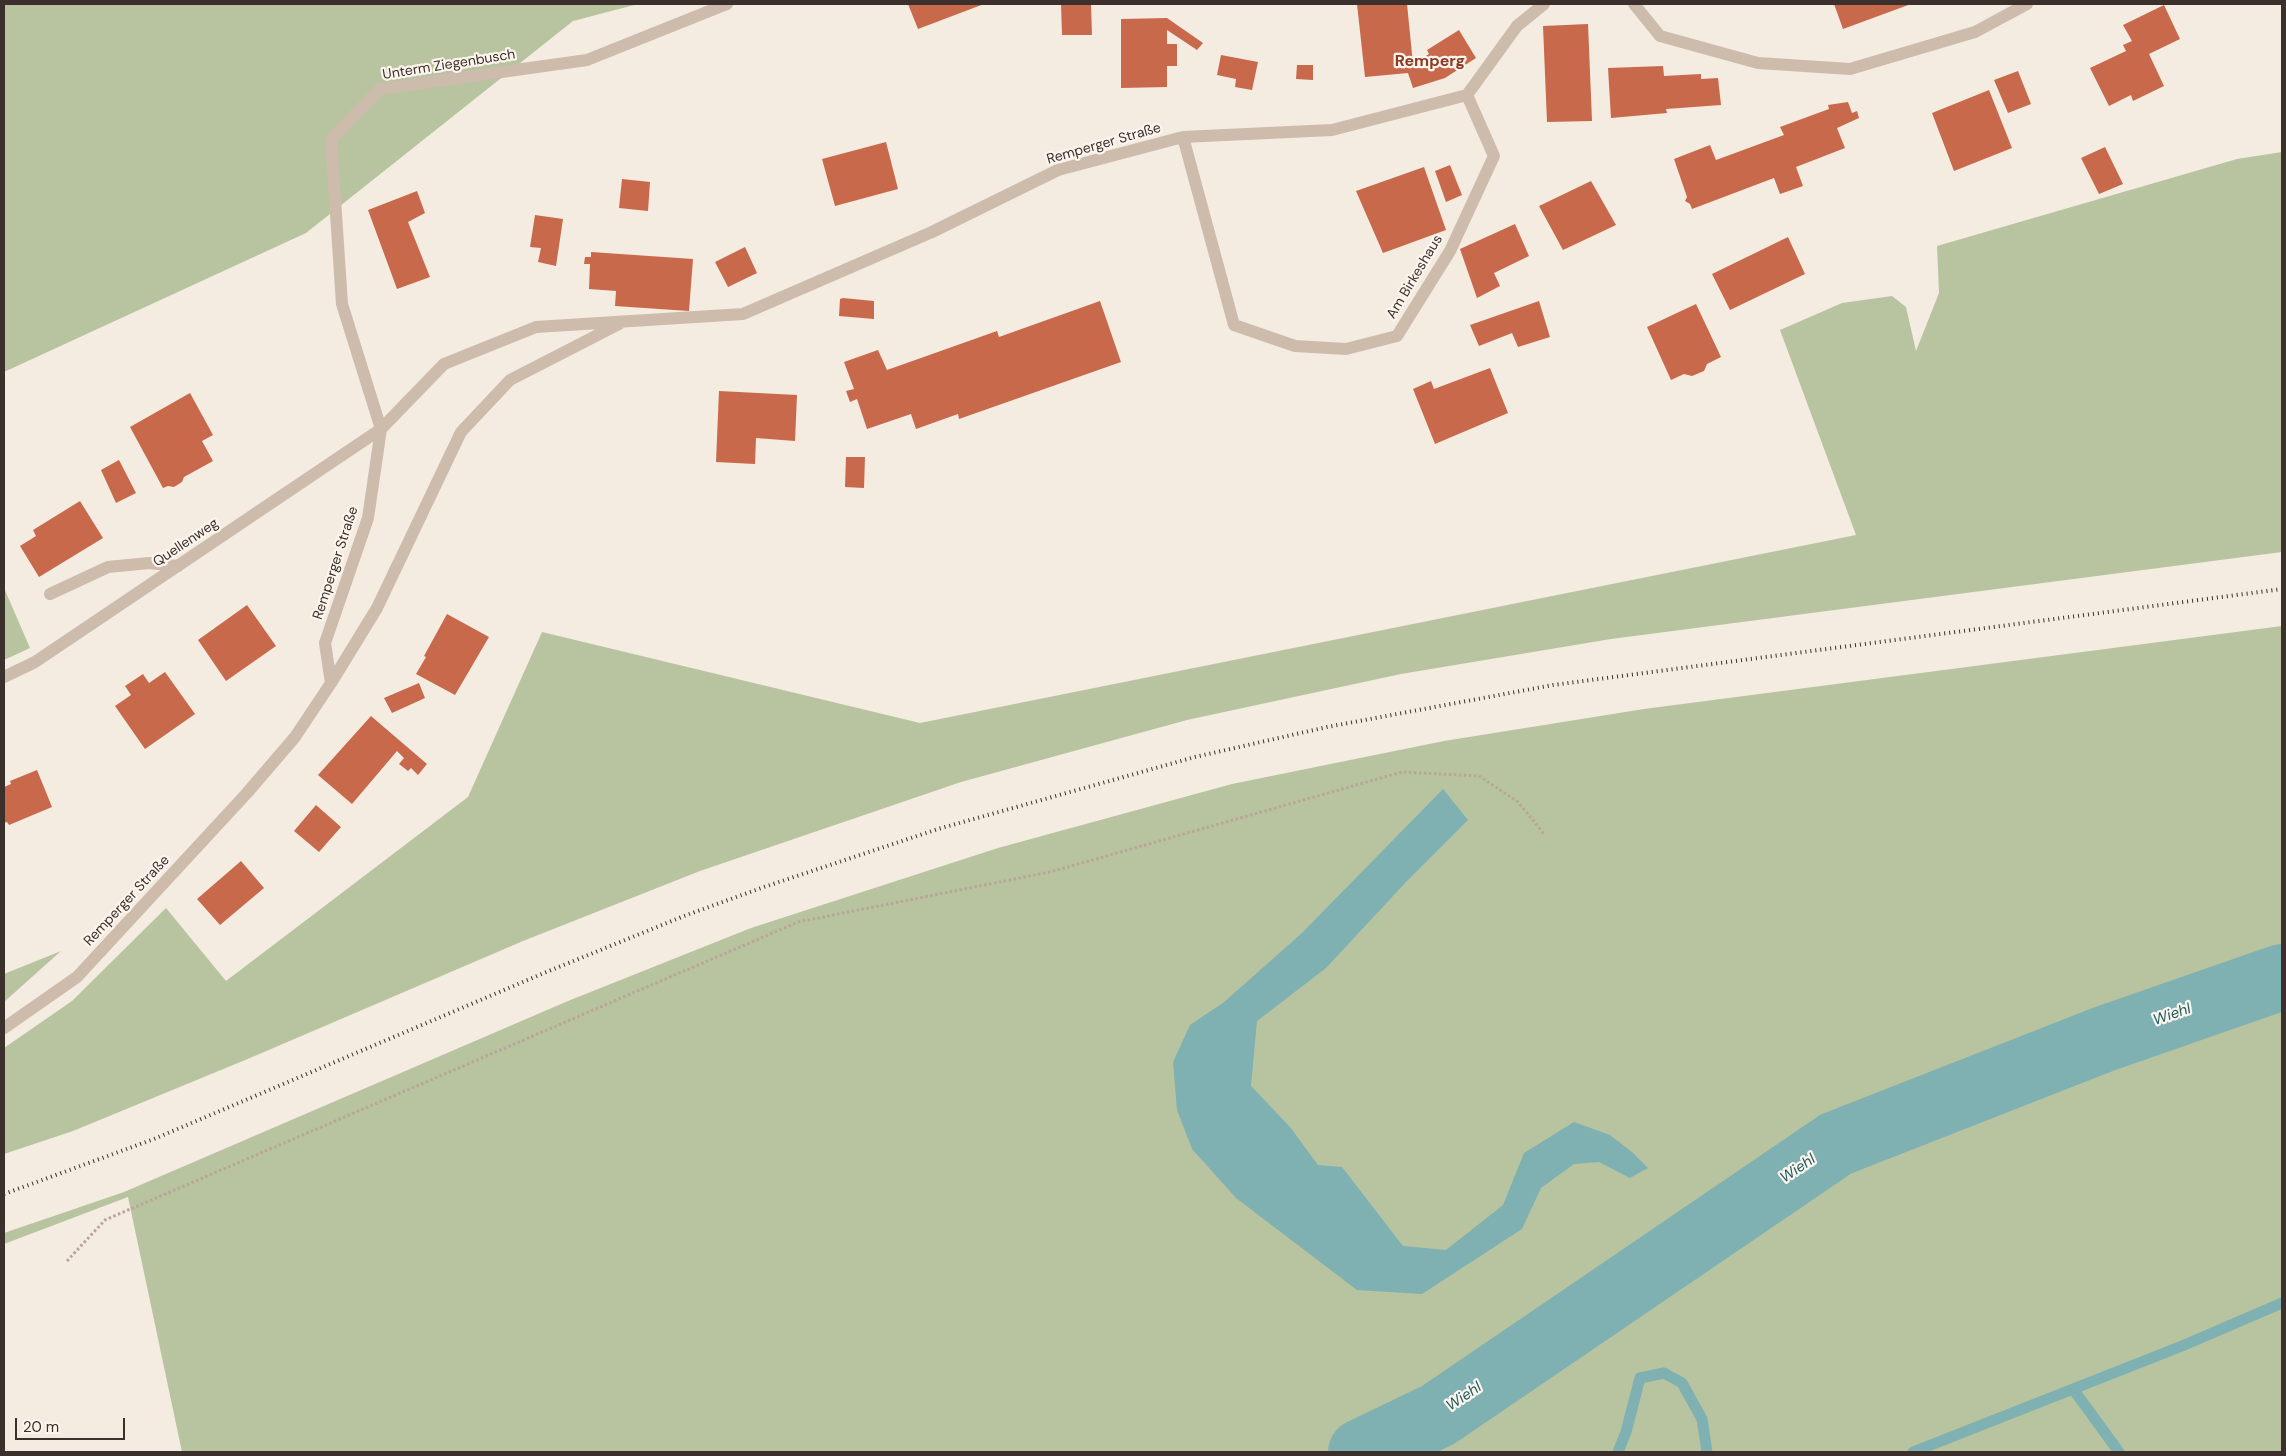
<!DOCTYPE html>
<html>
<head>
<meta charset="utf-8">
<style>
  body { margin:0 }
  #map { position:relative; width:2286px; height:1456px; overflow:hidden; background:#f4ebe1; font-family:"DM Sans",sans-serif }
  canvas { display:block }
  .frame { position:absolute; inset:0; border:5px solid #3b302b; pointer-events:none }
  .scale { position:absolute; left:15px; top:1418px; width:110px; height:22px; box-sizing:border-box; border:2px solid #3b302b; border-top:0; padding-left:6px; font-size:15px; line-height:18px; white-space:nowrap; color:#3b302b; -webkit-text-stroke:4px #fbf5ee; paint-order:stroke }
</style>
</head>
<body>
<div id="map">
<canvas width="2286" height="1456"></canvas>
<div class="frame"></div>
<div class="scale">20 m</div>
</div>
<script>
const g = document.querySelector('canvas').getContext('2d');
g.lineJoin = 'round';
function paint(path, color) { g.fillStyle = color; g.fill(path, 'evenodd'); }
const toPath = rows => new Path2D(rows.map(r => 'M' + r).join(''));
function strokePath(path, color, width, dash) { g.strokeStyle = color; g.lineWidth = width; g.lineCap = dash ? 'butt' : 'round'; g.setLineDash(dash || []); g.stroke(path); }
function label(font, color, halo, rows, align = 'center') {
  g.font = font + ' "DM Sans",sans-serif'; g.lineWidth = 4.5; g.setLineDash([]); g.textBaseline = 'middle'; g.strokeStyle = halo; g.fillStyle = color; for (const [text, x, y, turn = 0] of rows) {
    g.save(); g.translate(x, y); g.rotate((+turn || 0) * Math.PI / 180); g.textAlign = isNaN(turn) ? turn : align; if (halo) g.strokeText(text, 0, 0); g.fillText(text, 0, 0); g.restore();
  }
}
paint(toPath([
  [4,4,638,4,573,21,306,233,4,372],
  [2282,152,2282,552,1611,639,1401,674,1187,720,961,782,700,871,523,941,250,1058,73,1131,4,1154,4,1048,72,1001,166,908,226,981,468,797,542,632,920,723,1856,535,1780,330,1842,303,1892,296,1906,307,1916,351,1939,293,1937,246,2237,159],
  [4,588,30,648,4,660],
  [2282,626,2282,1452,182,1452,128,1197,4,1244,4,1233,124,1192,568,1001,751,928,998,848,1232,784,1444,741,1644,709],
  [61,951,4,1002,4,974]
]), '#b8c4a0');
paint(toPath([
  [1443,789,1468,820,1406,882,1326,968,1257,1021,1251,1086,1290,1127,1318,1165,1342,1167,1403,1246,1446,1250,1503,1205,1524,1153,1574,1122,1610,1135,1633,1153,1648,1168,1630,1178,1599,1162,1574,1164,1541,1188,1522,1229,1422,1294,1357,1290,1236,1198,1192,1149,1177,1110,1173,1062,1190,1025,1223,1003,1302,933]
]), '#7fb0b2');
strokePath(toPath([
  [2073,1389,2119,1452],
  [1369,1448,1373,1452],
  [1618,1452,1626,1432,1640,1378,1664,1373,1682,1383,1702,1419,1707,1452],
  [1913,1452,2182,1346,2282,1303]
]), '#7fb0b2', 11);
strokePath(toPath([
  [1361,1452,1438,1415,1836,1144,2104,1039,2282,977]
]), '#7fb0b2', 66);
paint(toPath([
  [908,4,984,4,918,29],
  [1061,4,1091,4,1092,35,1062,35],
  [1357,4,1407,4,1413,64,1429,54,1427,50,1459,30,1476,58,1445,78,1413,88,1408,73,1365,77],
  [1834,4,1911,4,1843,29],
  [2164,5,2180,39,2149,54,2164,86,2133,101,2131,95,2109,106,2090,68,2126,51,2123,45,2132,41,2123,25],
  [1167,18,1203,43,1197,50,1167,30,1167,44,1177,44,1177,66,1167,66,1167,87,1121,88,1121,19],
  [1588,24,1592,121,1547,122,1543,26],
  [1221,55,1258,62,1252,90,1235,87,1236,79,1217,75],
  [1297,65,1313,65,1313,80,1296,79],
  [1663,66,1664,76,1701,74,1701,79,1718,78,1721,105,1666,109,1667,113,1611,118,1608,68],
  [2018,71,2031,104,2008,113,1994,80],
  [1989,90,2012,148,1954,171,1932,113],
  [1848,102,1852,113,1857,111,1859,118,1837,128,1845,148,1796,167,1803,186,1780,194,1774,178,1692,209,1690,204,1685,201,1687,197,1674,159,1710,145,1716,160,1784,135,1780,127,1829,109,1828,105],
  [886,142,898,189,835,206,822,159],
  [2105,147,2123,184,2099,194,2081,158],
  [1450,165,1462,195,1446,202,1435,171],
  [1424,167,1446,230,1383,253,1356,191],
  [622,179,650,182,648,211,619,208],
  [1591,181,1616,225,1563,250,1539,206],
  [417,191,425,213,408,222,430,277,397,289,368,210],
  [535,215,563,219,556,266,538,262,541,248,530,247],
  [1515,224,1529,256,1494,273,1500,286,1477,298,1460,249],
  [1788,237,1805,274,1730,310,1712,274],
  [745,247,757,273,728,287,715,262],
  [591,252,693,259,689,311,615,306,616,291,589,289,590,264,584,264,585,257,591,257],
  [843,298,874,301,874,319,839,316,840,299],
  [1100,301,1121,362,959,419,958,414,916,429,911,414,867,429,857,399,850,402,846,391,854,389,844,362,878,350,887,370,997,331,999,337],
  [1539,301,1550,337,1518,347,1512,333,1479,346,1470,325],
  [1696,304,1721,357,1707,364,1704,371,1692,376,1684,374,1671,380,1647,327],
  [1490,368,1508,413,1435,444,1413,389,1431,381,1434,389],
  [719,391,797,395,795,441,756,438,755,464,716,462],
  [190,393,213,435,202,441,213,461,184,477,182,482,174,487,168,486,163,488,130,427],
  [846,457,865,457,864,488,845,487],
  [119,460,136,493,116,503,101,470],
  [80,501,103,538,39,577,20,546,36,536,33,530],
  [247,605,276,646,226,681,198,640],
  [447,614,489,637,455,695,416,674,426,657,424,656],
  [165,672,195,714,145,749,115,706,131,695,125,686,143,674,149,683],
  [419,683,425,698,392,713,384,698],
  [371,716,427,764,418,775,411,768,408,771,399,764,404,758,397,751,352,804,318,775],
  [37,770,52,807,9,825,7,822,4,823,4,787,11,784,10,781],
  [316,805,341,827,319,852,294,831],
  [241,861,264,888,220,925,197,899]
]), '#c8694b');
strokePath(toPath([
  [67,1261,105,1220,798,922,1050,872,1402,772,1479,776,1518,802,1545,835]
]), '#b9a596', 3, [2.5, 2.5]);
strokePath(toPath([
  [50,594,108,567,149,563,178,566]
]), '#cdbbac', 12);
strokePath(toPath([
  [1634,4,1660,36,1758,63,1850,69,1975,32,2027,4],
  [1183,137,1234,325,1295,346,1346,349,1397,336,1450,251,1494,156,1467,95],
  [4,677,35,662,381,429,342,304,331,139,380,89,587,60,727,4],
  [331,683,377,608,461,432,510,380,619,324],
  [4,1028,77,977,247,793,295,737,331,683,325,643,368,518,381,429,444,364,536,327,743,314,932,232,1058,170,1183,137,1332,130,1467,95,1517,26,1544,4]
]), '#cdbbac', 12);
strokePath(toPath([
  [4,1194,154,1139,544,973,684,916,764,887,938,829,1195,757,1327,727,1553,685,2282,589]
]), '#3b302b', 4, [1, 4]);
label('14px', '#3b302b', '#fbf5ee', [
  ["Unterm Ziegenbusch",449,65,-9],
  ["Remperger Straße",1104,144,-16],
  ["Am Birkeshaus",1415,277,-59],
  ["Quellenweg",186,543,-34],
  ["Remperger Straße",336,563,-72],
  ["Remperger Straße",127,901,-47]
]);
label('italic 15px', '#1f5a5e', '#fbf5ee', [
  ["Wiehl",2172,1015,-19],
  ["Wiehl",1798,1169,-34],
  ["Wiehl",1464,1397,-34]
]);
label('bold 16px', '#8c3b22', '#fbf5ee', [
  ["Remperg",1430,62]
]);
</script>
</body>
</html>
